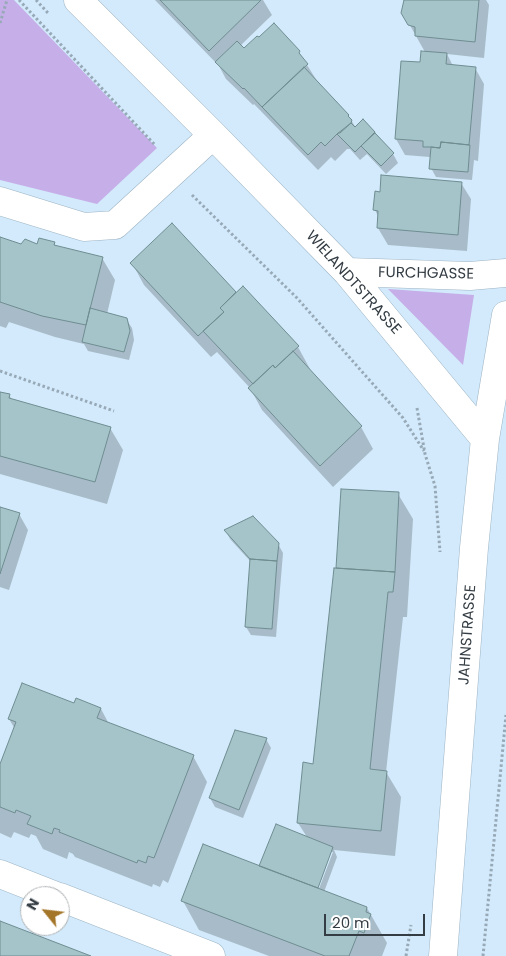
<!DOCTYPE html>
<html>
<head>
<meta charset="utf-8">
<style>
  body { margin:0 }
  #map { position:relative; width:506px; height:956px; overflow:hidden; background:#d2eafb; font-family:Poppins,sans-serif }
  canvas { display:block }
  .north { position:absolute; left:20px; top:886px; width:50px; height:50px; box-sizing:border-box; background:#fff; border:1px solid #aeb1b4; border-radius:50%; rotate:299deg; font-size:14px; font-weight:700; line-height:20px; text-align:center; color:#343d44 }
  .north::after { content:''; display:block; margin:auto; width:18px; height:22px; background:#a47629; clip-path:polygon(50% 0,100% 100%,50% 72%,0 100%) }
  .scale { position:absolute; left:324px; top:914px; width:101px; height:22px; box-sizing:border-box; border:2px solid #343d44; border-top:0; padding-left:6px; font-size:15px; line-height:18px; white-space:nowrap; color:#343d44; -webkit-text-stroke:4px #fff; paint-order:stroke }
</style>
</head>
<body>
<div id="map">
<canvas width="506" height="956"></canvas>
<div class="north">N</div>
<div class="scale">20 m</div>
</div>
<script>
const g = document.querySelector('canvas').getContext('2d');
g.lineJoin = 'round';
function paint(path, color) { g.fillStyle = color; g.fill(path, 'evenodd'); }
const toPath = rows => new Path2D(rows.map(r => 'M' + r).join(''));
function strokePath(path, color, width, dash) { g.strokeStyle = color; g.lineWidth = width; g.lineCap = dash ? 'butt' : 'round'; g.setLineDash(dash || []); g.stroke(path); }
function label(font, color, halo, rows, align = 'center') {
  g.font = font + ' Poppins,sans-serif'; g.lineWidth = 4; g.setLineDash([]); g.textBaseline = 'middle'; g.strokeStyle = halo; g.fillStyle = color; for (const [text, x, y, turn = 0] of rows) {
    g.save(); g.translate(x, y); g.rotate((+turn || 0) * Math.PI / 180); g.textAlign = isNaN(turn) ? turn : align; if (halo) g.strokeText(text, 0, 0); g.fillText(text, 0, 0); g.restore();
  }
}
paint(toPath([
  [0,0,14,0,157,148,97,204,0,180],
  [388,289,474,295,463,365]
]), '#c6aee8');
paint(toPath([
  [155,0,263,0,272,15,240,46,244,50,299,52,317,81,348,115,356,128,363,121,393,154,398,163,386,174,367,154,360,160,350,149,347,149,335,161,331,157,318,170,254,104,253,105,226,79,219,66],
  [406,0,486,0,489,5,484,58,447,54,453,66,475,68,484,84,478,161,474,160,472,180,436,177,431,168,430,157,405,155,396,139,425,52,403,13],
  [461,183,471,199,467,251,388,245,378,228,379,218,375,210,381,193],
  [172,225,236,294,298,347,310,369,308,370,361,427,373,449,333,487,262,410,250,388,217,352,211,357,144,285,132,263],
  [0,238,21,246,54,243,56,247,102,258,115,280,107,314,126,319,132,328,134,340,129,360,88,351,84,344,55,337,9,322,6,328,0,326],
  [0,393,9,395,12,400,110,428,123,450,107,504,0,474],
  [342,490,398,494,413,519,407,617,403,617,386,772,401,797,395,856,334,850,337,857,324,892,367,908,387,943,382,956,269,956,199,930,183,901,260,867,307,837,298,823,314,765,337,569],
  [330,852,333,852,317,894,314,893],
  [0,508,19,514,28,530,9,590,0,587],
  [226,531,278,544,283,553,276,637,251,635,246,627,251,562,230,539],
  [74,705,101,709,109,724,193,756,207,782,168,883,163,880,160,887,153,884,152,887,75,857,73,854,69,852,67,859,43,849,36,836,31,834,29,838,14,832,11,838,0,833,0,768,15,729,9,719],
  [266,739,271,748,243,818,215,807,210,798]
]), '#0003');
const building = toPath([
  [160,0,261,0,209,51,160,0],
  [404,0,479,0,475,42,415,36,415,27,408,25,401,13,404,0],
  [274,23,300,51,299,53,308,64,262,107,244,88,243,89,215,62,237,41,244,48,257,36,259,37,274,23],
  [421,51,447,53,446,64,476,67,469,145,441,142,440,148,431,147,423,147,423,141,395,139,401,61,420,62,421,51],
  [304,67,349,115,348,116,352,120,351,123,340,133,338,133,325,146,321,142,308,155,262,107,304,67],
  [363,119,375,132,355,152,337,134,351,123,355,127,363,119],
  [375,133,394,153,381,166,361,146,375,133],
  [441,142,470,145,468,172,429,169,431,147,440,148,441,142],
  [381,175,462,182,458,235,377,228,378,211,373,210,375,191,380,192,381,175],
  [172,223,236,292,220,308,224,312,198,336,130,263,172,223],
  [0,237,21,244,25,239,37,244,39,238,55,242,54,245,103,257,86,325,42,316,0,302,0,237],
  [243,286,299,346,275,368,273,365,253,384,203,331,224,312,220,308,243,286],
  [90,308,127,318,130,331,124,352,82,342,90,308],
  [293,351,362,426,320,466,248,388,273,365,275,368,293,351],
  [0,392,10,394,9,398,111,427,95,482,0,456,0,392],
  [341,489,399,492,395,572,336,568,341,489],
  [0,507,20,513,0,574,0,507],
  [253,516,279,543,277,561,250,559,224,530,253,516],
  [250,559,277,561,272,629,245,627,250,559],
  [334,568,395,572,393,592,388,592,370,769,387,771,381,831,297,823,303,762,313,764,334,568],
  [22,683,74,703,76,698,101,708,97,718,194,755,154,858,148,856,146,863,138,860,137,863,59,832,60,830,54,828,52,834,27,824,31,816,16,810,15,813,0,807,0,764,16,722,8,719,22,683],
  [235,730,267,738,239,810,209,798,235,730],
  [276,824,333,847,318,888,259,866,276,824],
  [203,844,367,907,366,912,371,914,364,933,359,931,349,956,325,956,181,901,203,844],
  [0,921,91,956,0,956,0,921]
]);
paint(building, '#a4c4c9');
strokePath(building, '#6f8d91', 1);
const street = toPath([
  [78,0,213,135,347,272,485,439],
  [0,201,84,227,115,225,213,135],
  [347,272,470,276,506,273],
  [0,874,56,896],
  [60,897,211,956],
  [443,956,474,548,485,439,506,315]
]);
strokePath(street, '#9db4c4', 29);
strokePath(toPath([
  [19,0,155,145],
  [36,0,48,13],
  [0,23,7,0],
  [192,195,297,298,403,418,424,451],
  [0,371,114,411],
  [417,408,425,454,435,486,440,552],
  [406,956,411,925],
  [483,956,506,715]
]), '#97a9b7', 3, [2.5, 2.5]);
strokePath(street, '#fff', 28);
label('15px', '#343d44', '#fff', [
  ["FURCHGASSE",426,274,1],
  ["WIELANDTSTRASSE",353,283,48],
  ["JAHNSTRASSE",468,635,-86]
]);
</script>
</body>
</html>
